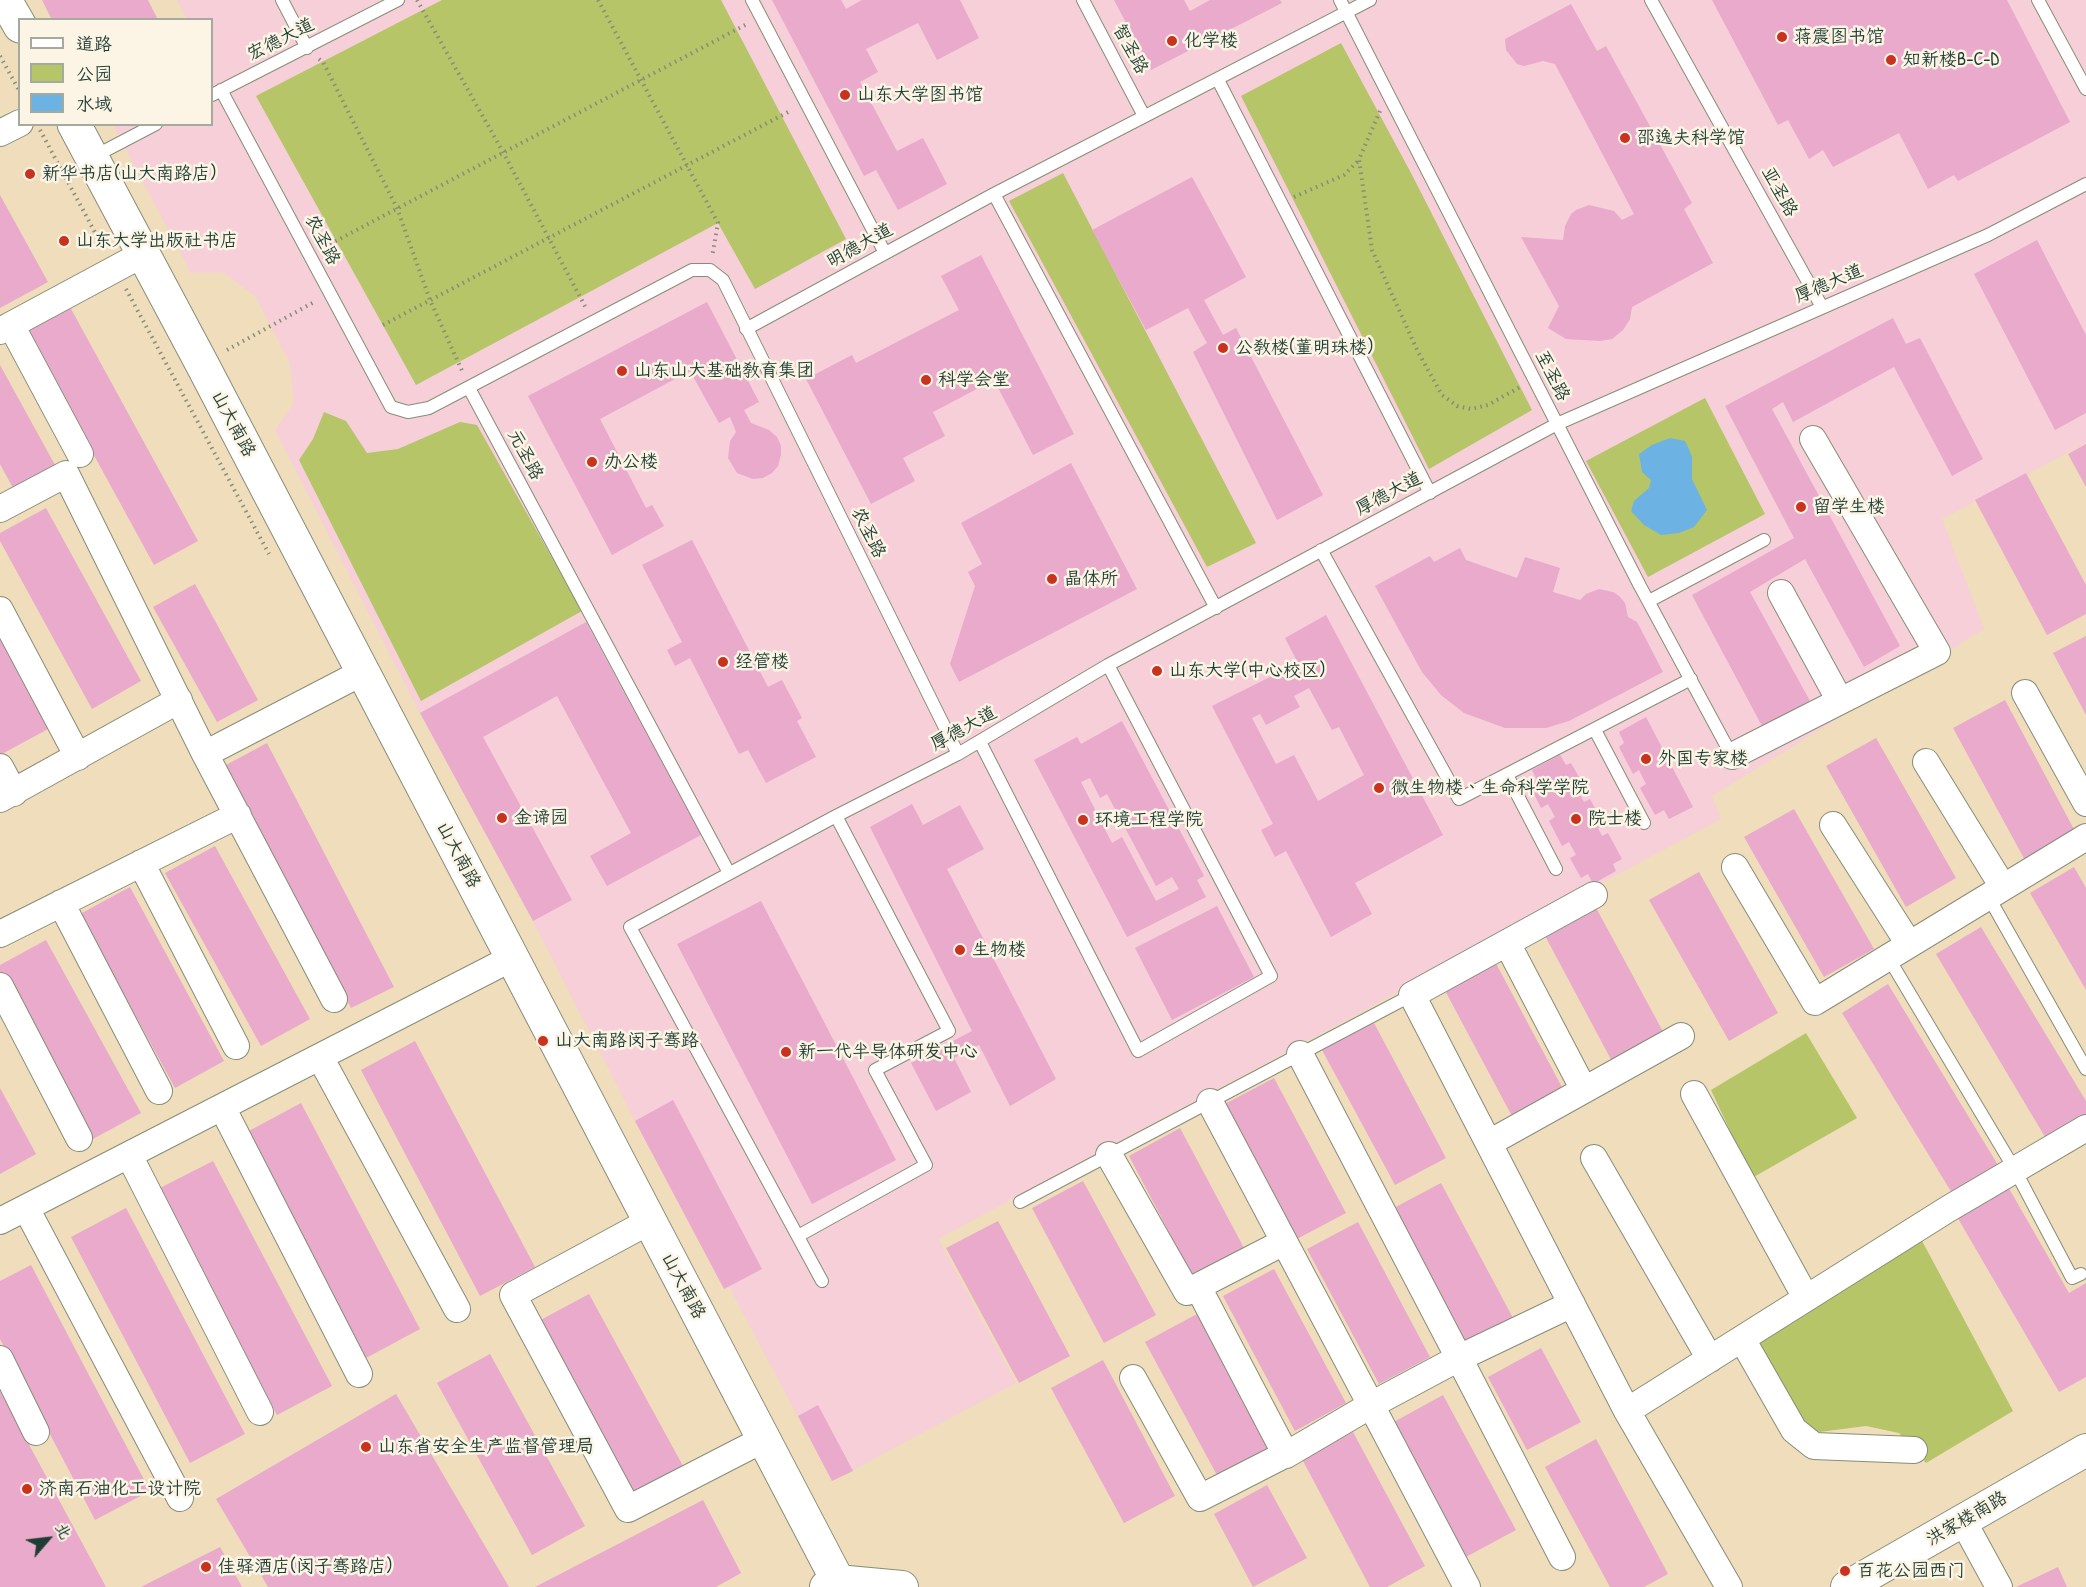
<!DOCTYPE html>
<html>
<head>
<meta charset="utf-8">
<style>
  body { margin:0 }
  #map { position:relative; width:2086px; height:1587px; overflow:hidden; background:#efddbb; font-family:"Patrick Hand","LXGW WenKai TC",sans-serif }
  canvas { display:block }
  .legend { position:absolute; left:18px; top:18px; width:195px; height:108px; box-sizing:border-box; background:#fcf5e5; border:2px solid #a4ab9e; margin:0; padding:8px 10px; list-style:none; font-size:18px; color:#1f3d34 }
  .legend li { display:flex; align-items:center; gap:12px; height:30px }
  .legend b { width:30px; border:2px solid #a4ab9e }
  .north { position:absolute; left:18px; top:1509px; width:60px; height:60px; -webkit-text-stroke:4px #fcf5e5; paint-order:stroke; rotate:62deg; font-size:16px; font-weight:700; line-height:24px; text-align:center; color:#1f3d34 }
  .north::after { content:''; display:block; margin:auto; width:21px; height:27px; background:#1f3d34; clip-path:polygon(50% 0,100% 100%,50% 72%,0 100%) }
</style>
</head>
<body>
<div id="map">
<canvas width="2086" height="1587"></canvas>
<ul class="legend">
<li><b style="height:8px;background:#fff"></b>道路</li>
<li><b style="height:16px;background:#b5c568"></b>公园</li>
<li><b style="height:16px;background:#6cb3e3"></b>水域</li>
</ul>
<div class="north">北</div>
</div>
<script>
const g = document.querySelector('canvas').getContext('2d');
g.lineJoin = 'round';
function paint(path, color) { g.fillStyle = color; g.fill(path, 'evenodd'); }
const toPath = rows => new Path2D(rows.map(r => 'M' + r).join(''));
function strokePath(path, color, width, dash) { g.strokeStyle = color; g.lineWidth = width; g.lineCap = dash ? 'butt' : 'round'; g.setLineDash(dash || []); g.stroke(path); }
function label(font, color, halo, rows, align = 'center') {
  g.font = font + ' "Patrick Hand","LXGW WenKai TC",sans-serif'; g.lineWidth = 5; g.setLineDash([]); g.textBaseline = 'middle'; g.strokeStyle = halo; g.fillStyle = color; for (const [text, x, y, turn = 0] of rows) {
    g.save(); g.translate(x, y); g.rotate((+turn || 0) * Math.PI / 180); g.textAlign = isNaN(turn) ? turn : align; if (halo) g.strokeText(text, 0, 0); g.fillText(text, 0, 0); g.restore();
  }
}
paint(toPath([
  [177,0,2086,0,2086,443,1942,519,1984,629,1712,796,1721,819,938,1239,1016,1383,832,1481,729,1287,724,1289,635,1121,533,921,420,713,275,430,294,403,290,363,256,297,224,273,191,273,113,125,212,124,212,20,187,19]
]), '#f6cfd8');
paint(toPath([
  [442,0,721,0,846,239,755,289,718,223,416,385,256,96],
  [1341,43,1411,173,1532,410,1429,469,1241,96],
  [1063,173,1256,543,1207,567,1009,201],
  [1705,398,1765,514,1648,577,1586,461],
  [324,412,346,421,367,453,398,449,460,422,477,425,582,611,421,701,299,460,313,439],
  [1806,1033,1857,1118,1752,1178,1711,1090],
  [1921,1239,2013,1411,1926,1463,1899,1433,1866,1426,1804,1434,1755,1338]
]), '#b5c568');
paint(toPath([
  [1670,438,1685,441,1688,447,1692,457,1692,479,1707,510,1694,527,1679,533,1661,535,1644,525,1631,511,1634,501,1649,488,1651,480,1642,472,1639,454,1652,445]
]), '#6cb3e3');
paint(toPath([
  [42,0,148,0,158,20,52,20],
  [772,0,841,0,846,9,862,0,960,0,979,38,937,60,918,23,866,49,878,72,860,82,897,151,923,138,947,184,898,210,876,170,864,176],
  [1114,0,1184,0,1190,11,1210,0,1280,0,1282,3,1151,70],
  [1712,0,2007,0,2070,122,1958,181,1954,175,1928,189,1899,133,1833,167,1823,150,1809,159,1788,120,1778,125],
  [1571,4,1597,51,1606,46,1692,203,1684,209,1713,263,1632,307,1630,319,1623,330,1612,339,1600,341,1566,339,1548,328,1559,306,1521,237,1563,240,1565,226,1571,214,1576,210,1589,205,1614,211,1622,220,1634,214,1555,64,1543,61,1524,66,1517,64,1506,50,1505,39],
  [1192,177,1246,277,1204,300,1223,335,1236,328,1323,495,1277,520,1193,352,1207,343,1188,308,1146,330,1092,230],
  [0,195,48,282,0,308],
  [2037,240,2086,335,2086,413,2055,430,1974,274],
  [981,255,1074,434,1033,455,994,380,933,412,945,436,903,458,915,481,871,504,806,379,852,355,856,363,959,310,941,276],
  [707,302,759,402,744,410,751,423,769,430,777,437,781,446,781,455,778,466,772,473,763,478,753,479,737,473,728,458,730,441,736,432,730,417,719,423,690,371,600,419,646,508,652,505,664,526,612,555,528,396],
  [70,307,198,541,154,565,26,331],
  [1893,318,1906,344,1920,338,1983,459,1952,476,1894,367,1793,422,1783,402,1772,409,1900,646,1864,667,1805,559,1750,592,1810,701,1762,726,1692,595,1794,538,1725,406],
  [0,365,55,465,13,488,0,464],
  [2086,444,2086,487,2068,454],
  [1071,463,1137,589,959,682,950,664,975,586,968,572,982,564,961,523],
  [2026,473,2086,585,2086,614,2047,635,1975,500],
  [46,508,141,681,92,709,0,541,0,533],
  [692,540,768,687,782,680,802,718,797,721,816,757,766,783,748,750,739,754,690,658,675,666,667,650,682,642,642,565],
  [1460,548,1466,560,1517,578,1525,557,1560,568,1553,592,1580,600,1586,594,1599,589,1613,592,1619,596,1625,603,1628,617,1637,622,1663,672,1569,721,1546,728,1505,728,1464,713,1441,695,1422,672,1375,586,1430,556,1434,562],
  [195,584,258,700,217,722,153,607],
  [1326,615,1443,835,1355,883,1372,914,1331,937,1286,851,1275,857,1261,830,1273,824,1212,706,1298,663,1285,638],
  [1309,688,1332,730,1339,727,1364,775,1318,801,1294,755,1276,764,1252,718,1260,714,1266,725,1300,707,1294,696],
  [586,622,701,835,607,886,590,856,631,833,557,696,483,737,572,900,533,921,420,713],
  [0,636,50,728,0,755],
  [2086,636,2086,715,2053,653],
  [2005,700,2077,835,2026,862,1953,728],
  [1646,717,1693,807,1669,819,1664,810,1655,815,1640,788,1646,784,1639,770,1633,774,1619,747,1624,743,1619,732],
  [1122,721,1204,876,1197,880,1206,897,1127,937,1034,760,1077,737,1081,744],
  [1090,778,1100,798,1107,794,1156,886,1172,877,1179,889,1156,901,1122,837,1112,843,1081,782],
  [1876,738,1956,878,1906,907,1826,766],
  [267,743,394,987,351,1008,226,765],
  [1560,755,1566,765,1571,763,1585,788,1578,791,1584,802,1590,799,1604,825,1598,828,1602,836,1608,833,1622,859,1613,864,1616,871,1593,884,1588,874,1581,878,1570,858,1576,855,1569,842,1562,846,1549,821,1555,817,1548,804,1541,808,1529,784,1537,780,1532,770],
  [912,804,923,825,960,805,984,849,947,869,1056,1079,1010,1106,979,1045,954,1058,971,1092,936,1111,911,1063,972,1031,870,827],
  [1794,809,1874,949,1824,977,1744,837],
  [215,846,310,1019,261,1046,165,873],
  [2074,867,2086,888,2086,990,2030,893],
  [1699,872,1778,1013,1729,1041,1649,900],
  [130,887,224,1061,175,1088,80,914],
  [761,901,896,1160,812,1204,677,944],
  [1594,904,1667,1039,1615,1067,1543,932],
  [1217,906,1254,977,1172,1020,1135,948],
  [1981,927,2086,1101,2086,1119,2048,1142,1936,954],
  [46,940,141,1113,91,1140,0,973,0,965],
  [1492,956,1564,1091,1513,1118,1441,983],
  [1888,984,2001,1170,1955,1198,1842,1013],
  [1374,1023,1446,1158,1395,1185,1322,1050],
  [415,1041,535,1267,480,1296,361,1070],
  [1274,1078,1346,1213,1295,1240,1223,1105],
  [0,1088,36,1154,0,1174],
  [673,1100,762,1269,724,1289,635,1121],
  [301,1103,420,1329,366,1358,247,1132],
  [1180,1128,1252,1263,1198,1287,1129,1156],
  [213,1161,332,1386,277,1415,158,1189],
  [1083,1181,1156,1315,1104,1343,1032,1208],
  [1441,1183,1513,1318,1462,1345,1390,1210],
  [2007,1185,2069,1293,2086,1283,2086,1377,2059,1392,1956,1215],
  [126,1208,245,1434,190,1463,71,1237],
  [998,1221,1070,1356,1019,1383,946,1248],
  [1358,1222,1430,1357,1379,1384,1307,1249],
  [31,1265,150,1491,95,1520,0,1339,0,1281],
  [1274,1269,1346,1403,1295,1431,1223,1296],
  [589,1294,683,1466,629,1495,535,1323],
  [1197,1314,1269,1449,1218,1477,1145,1342],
  [1541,1348,1581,1422,1527,1450,1488,1377],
  [490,1354,585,1526,532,1555,437,1383],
  [1103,1360,1175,1496,1124,1523,1051,1388],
  [0,1391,106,1587,0,1587],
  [396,1394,509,1587,268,1587,216,1499],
  [1443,1395,1516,1530,1464,1558,1392,1423],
  [818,1405,853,1471,832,1481,798,1416],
  [1353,1432,1425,1566,1387,1587,1370,1587,1302,1459],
  [1596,1439,1668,1574,1644,1587,1610,1587,1545,1467],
  [1267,1485,1307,1558,1253,1587,1214,1514],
  [703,1500,741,1573,716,1587,535,1587],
  [220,1547,242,1587,141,1587],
  [2058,1567,2067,1587,2016,1587]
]), '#e9aacc');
const service = toPath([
  [282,0,307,48],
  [752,0,885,253],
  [1083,0,1144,116],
  [1340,0,1640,586,1733,758],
  [1651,0,1822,307],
  [2038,0,2086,89],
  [1218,80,1430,493],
  [221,90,391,407,408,412,429,408,692,270,710,270,723,280,958,754],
  [212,95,398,0],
  [93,157,156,124],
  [994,194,1216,608],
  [746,329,994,194,1370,0],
  [469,388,729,873],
  [1321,550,1459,799,1691,679],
  [1649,601,1764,540],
  [1595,730,1644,823],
  [980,742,1138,1051,1271,976,1108,665],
  [1507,775,1556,869],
  [1988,896,2086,1069],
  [1888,957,2015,1170,2072,1278,2081,1274],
  [1020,1202,1412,995],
  [798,1236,926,1165,875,1070,949,1031,836,816],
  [822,1281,630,927,836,816,958,754,1108,665,1557,424,1988,235,2086,184]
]);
const minor = toPath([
  [0,133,20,123],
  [11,325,143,254],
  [0,331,11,325,80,454],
  [0,509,66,474,205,754],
  [1781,593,1840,701],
  [0,610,78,757],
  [2025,693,2086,803],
  [1732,756,1937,652,1813,439],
  [1926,762,2003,887],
  [0,767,14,793],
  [0,799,179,700],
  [1833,825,1909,944],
  [141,863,236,1046],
  [1735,867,1815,1002,2086,837],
  [1594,895,1412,995,1627,1411,1729,1587],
  [61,903,159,1091],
  [0,934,238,815],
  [1507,943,1584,1090],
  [0,986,79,1138],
  [334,999,205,754,363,672],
  [1300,1054,1459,1358,1572,1304],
  [320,1057,457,1309],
  [1694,1094,1806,1298],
  [1210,1102,1371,1405,1459,1358,1562,1557],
  [222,1107,359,1374],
  [1489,1143,1681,1036],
  [129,1155,260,1412],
  [1109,1155,1187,1292,1284,1242],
  [1594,1158,1710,1359],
  [26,1208,180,1498],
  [0,1221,512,958],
  [650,1221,513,1295,628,1509,764,1439],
  [1198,1287,1286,1455,1371,1405,1467,1587],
  [1742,1339,1794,1430,1814,1446,1914,1450],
  [0,1359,36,1432],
  [1133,1378,1200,1498,1292,1451],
  [1627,1411,1948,1209,2086,1128],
  [1963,1521,1999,1587]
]);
const tertiary = toPath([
  [826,1587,837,1581,902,1587],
  [1847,1587,2086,1450]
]);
const secondary = toPath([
  [5,0,20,26],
  [74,124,202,364,841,1587]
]);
strokePath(service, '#878d78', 14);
strokePath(minor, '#878d78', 28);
strokePath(tertiary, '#878d78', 34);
strokePath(secondary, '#878d78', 35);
strokePath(toPath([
  [417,0,503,152,587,310],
  [598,0,718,223,712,257],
  [0,56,20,92],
  [319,59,323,62,397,208,430,300,463,373],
  [1380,111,1359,159,1372,250,1418,352,1442,395,1457,406,1471,409,1488,405,1520,387],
  [40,130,105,251],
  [1294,197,1344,175,1359,160],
  [330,244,747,24],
  [126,289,269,554],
  [383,325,792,110],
  [227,350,316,301]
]), '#878d78', 4, [1.5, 4.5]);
strokePath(service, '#fff', 12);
strokePath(minor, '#fff', 26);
strokePath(tertiary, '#fff', 32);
strokePath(secondary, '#fff', 33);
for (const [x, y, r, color] of [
  [1782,37,6,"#c8321e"],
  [1172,41,6,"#c8321e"],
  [1891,60,6,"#c8321e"],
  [845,95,6,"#c8321e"],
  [1625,138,6,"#c8321e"],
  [30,174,6,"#c8321e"],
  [64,241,6,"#c8321e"],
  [1223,348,6,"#c8321e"],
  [622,371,6,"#c8321e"],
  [926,380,6,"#c8321e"],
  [592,462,6,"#c8321e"],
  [1801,507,6,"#c8321e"],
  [1052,579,6,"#c8321e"],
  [723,662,6,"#c8321e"],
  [1157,671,6,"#c8321e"],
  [1646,759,6,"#c8321e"],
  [1379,788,6,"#c8321e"],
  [502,818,6,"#c8321e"],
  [1576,819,6,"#c8321e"],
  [1083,820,6,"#c8321e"],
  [960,950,6,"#c8321e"],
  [543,1041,6,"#c8321e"],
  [786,1052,6,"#c8321e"],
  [366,1447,6,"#c8321e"],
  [27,1489,6,"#c8321e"],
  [206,1567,6,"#c8321e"],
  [1845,1571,6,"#c8321e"]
]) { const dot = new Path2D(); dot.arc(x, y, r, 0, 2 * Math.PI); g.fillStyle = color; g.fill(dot); strokePath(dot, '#fcf5e5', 2); }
label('18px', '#1f3d34', '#fcf5e5', [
  ["蒋震图书馆",1794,37],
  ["化学楼",1184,41],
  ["知新楼B-C-D",1903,60],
  ["山东大学图书馆",857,95],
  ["邵逸夫科学馆",1637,138],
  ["新华书店(山大南路店)",42,174],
  ["山东大学出版社书店",76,241],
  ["公教楼(董明珠楼)",1235,348],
  ["山东山大基础教育集团",634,371],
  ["科学会堂",938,380],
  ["办公楼",604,462],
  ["留学生楼",1813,507],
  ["晶体所",1064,579],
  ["经管楼",735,662],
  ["山东大学(中心校区)",1169,671],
  ["外国专家楼",1658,759],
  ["微生物楼、生命科学学院",1391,788],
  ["金谛园",514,818],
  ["院士楼",1588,819],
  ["环境工程学院",1095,820],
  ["生物楼",972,950],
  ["山大南路闵子骞路",555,1041],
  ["新一代半导体研发中心",798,1052],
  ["山东省安全生产监督管理局",378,1447],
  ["济南石油化工设计院",39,1489],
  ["佳驿酒店(闵子骞路店)",218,1567],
  ["百花公园西门",1857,1571]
], 'left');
label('18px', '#1f3d34', '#fcf5e5', [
  ["宏德大道",281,40,-27],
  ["智圣路",1130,49,62],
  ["亚圣路",1779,192,61],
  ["农圣路",322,240,62],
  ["明德大道",860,246,-29],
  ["厚德大道",1829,284,-23],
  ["至圣路",1552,376,63],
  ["山大南路",233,424,62],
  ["元圣路",525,455,62],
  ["厚德大道",1389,494,-28],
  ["农圣路",868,533,63],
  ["厚德大道",964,729,-29],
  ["山大南路",458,855,62],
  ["山大南路",683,1286,62],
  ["洪家楼南路",1967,1519,-30]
]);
</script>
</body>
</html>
